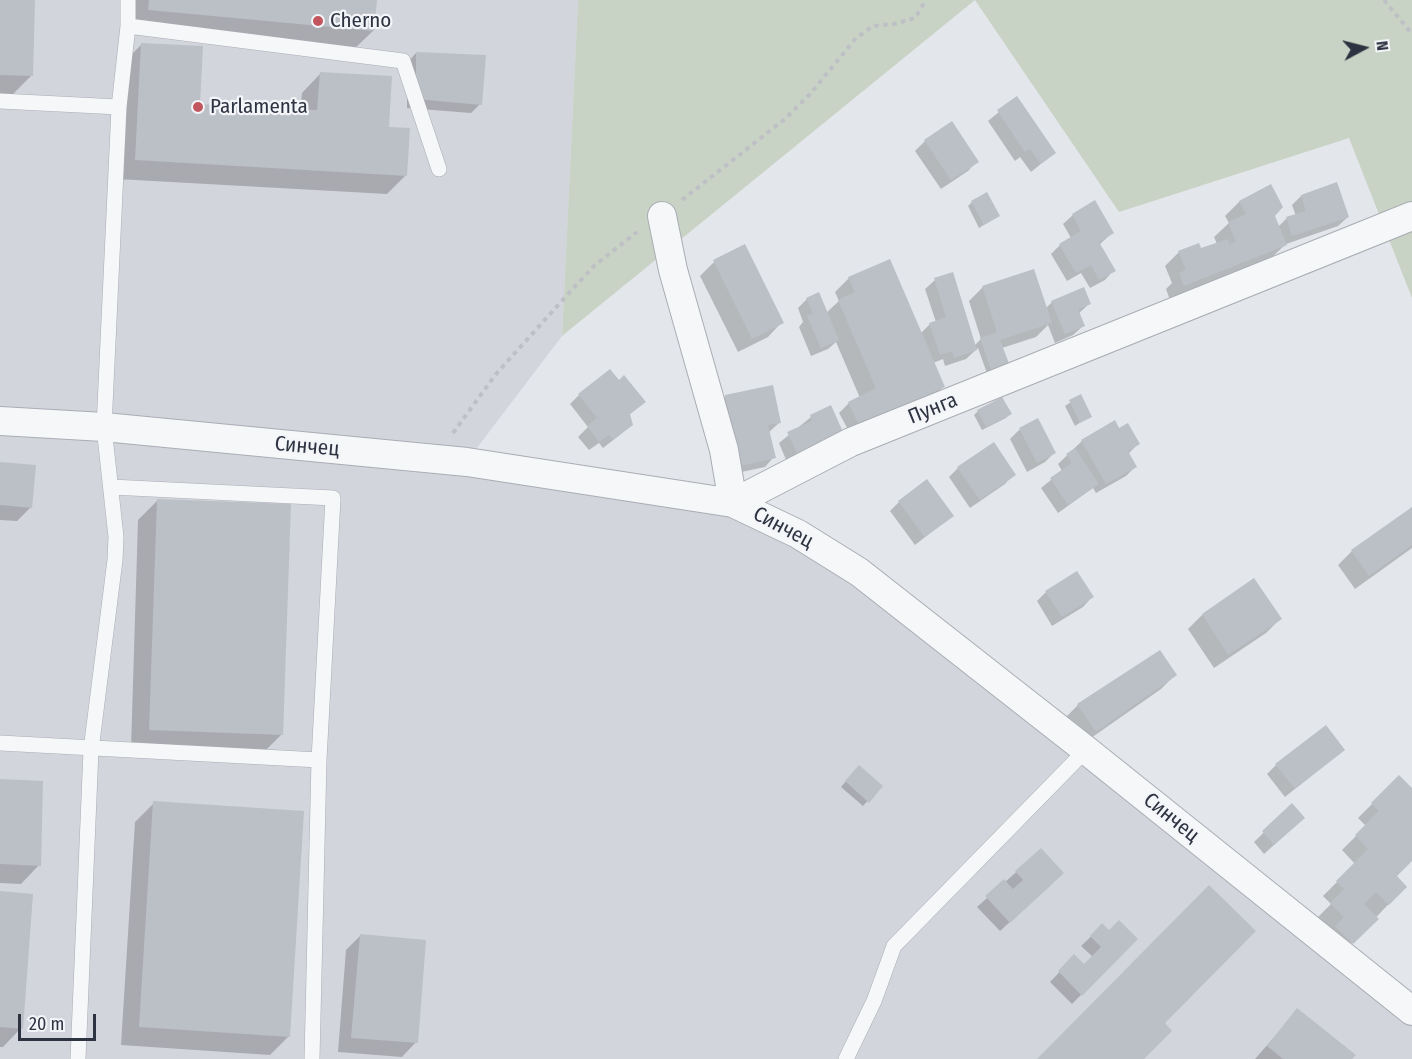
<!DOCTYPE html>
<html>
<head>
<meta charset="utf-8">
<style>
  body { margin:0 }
  #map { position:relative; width:1412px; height:1059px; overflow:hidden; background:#e3e6ea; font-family:"Fira Sans Condensed",sans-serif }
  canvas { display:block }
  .north { position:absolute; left:1334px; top:18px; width:60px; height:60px; -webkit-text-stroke:4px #f3f5f8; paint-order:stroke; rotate:83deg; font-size:16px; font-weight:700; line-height:24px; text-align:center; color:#2d3341 }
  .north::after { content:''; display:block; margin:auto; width:21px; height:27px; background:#2d3341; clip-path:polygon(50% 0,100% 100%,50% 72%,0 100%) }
  .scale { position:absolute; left:18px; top:1014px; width:78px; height:27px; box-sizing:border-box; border:3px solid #2d3341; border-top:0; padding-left:8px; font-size:18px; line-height:21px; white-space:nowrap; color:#2d3341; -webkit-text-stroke:4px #f3f5f8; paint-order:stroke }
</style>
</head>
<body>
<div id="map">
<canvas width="1412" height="1059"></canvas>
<div class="north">N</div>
<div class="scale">20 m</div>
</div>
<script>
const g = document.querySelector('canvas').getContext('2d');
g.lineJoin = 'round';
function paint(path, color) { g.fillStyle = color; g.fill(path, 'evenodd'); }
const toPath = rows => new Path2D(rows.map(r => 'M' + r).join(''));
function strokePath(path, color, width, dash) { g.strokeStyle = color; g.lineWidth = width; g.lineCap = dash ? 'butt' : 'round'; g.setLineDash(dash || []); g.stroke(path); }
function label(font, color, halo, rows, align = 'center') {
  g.font = font + ' "Fira Sans Condensed",sans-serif'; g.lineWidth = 4.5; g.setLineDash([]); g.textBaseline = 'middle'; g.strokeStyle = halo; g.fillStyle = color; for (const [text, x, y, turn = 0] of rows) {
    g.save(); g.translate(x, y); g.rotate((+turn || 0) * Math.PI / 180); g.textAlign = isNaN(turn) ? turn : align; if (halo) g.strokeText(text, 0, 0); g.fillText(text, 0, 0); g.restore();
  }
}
paint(toPath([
  [0,0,578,0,562,336,467,461,733,503,798,534,1412,1011,1412,1059,0,1059]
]), '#d2d5dc');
paint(toPath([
  [578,0,1412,0,1412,298,1349,138,1119,212,975,0,562,336]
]), '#c8d3c5');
paint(toPath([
  [0,0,33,0,32,75,13,94,0,94],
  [133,0,376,0,373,31,354,49,130,28],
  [142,44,198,105,300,111,302,93,320,74,387,129,406,175,387,194,117,179,123,63],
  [416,53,480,104,471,113,407,108,407,63],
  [1016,98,1054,153,1031,172,1020,157,1015,161,988,121],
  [951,123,977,161,968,171,941,189,915,151,925,141],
  [1271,186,1274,216,1278,227,1286,219,1296,216,1292,205,1301,196,1348,217,1338,226,1286,244,1271,258,1170,300,1166,289,1172,283,1165,266,1179,252,1200,250,1217,244,1214,237,1229,223,1225,216,1239,202],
  [972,202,998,216,979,228,968,206],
  [1073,215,1112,233,1099,245,1114,270,1105,280,1090,288,1081,273,1067,281,1051,254,1060,245,1071,238,1063,224],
  [714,262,782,322,768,337,738,352,700,276],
  [849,278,920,334,930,324,936,322,925,289,935,280,974,346,981,339,969,301,983,287,1046,308,1052,302,1089,304,1078,314,1083,326,1073,335,1055,343,1048,325,1036,337,1002,348,1008,366,988,376,978,348,966,359,945,366,943,359,933,363,943,387,929,401,850,433,839,413,849,403,860,398,836,342,828,349,811,356,799,327,803,322,798,308,807,299,826,313,839,301,835,292],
  [619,382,644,402,629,415,631,424,621,434,603,448,599,443,589,450,578,437,588,427,570,404,579,395],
  [726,396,779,423,768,433,774,457,765,467,732,474,716,405],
  [1080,396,1090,416,1075,426,1065,406],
  [830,407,841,432,787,462,779,443,811,417],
  [978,411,1010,414,1006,418,982,430,974,415],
  [1037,420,1054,453,1045,462,1027,472,1010,439,1019,430],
  [1082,441,1138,444,1128,454,1135,467,1126,476,1096,493,1093,488,1058,513,1041,488,1062,471,1058,464],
  [0,464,31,507,17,521,0,520],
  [958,468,1014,474,1005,484,970,508,949,477],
  [157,501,282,734,263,753,131,748,138,520],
  [899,502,952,516,915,545,890,511],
  [1412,509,1412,548,1355,589,1338,565,1352,551],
  [1254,581,1280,619,1266,633,1214,668,1188,629,1202,615],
  [1046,592,1092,597,1083,607,1052,626,1037,601],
  [1175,675,1161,689,1081,745,1064,719,1078,705],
  [1343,750,1285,797,1267,774,1276,765],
  [855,771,881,786,863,806,841,787],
  [1399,777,1412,790,1412,859,1395,876,1405,887,1338,957,1317,918,1331,904,1323,896,1355,864,1342,850,1366,826,1358,818],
  [0,781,39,865,21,884,0,883],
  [154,803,289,1036,270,1055,121,1045,135,822],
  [1292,805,1294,827,1264,854,1254,842],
  [1041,850,1053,883,1000,931,977,907],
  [0,893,21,1028,3,1047,0,1047],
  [1102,926,1109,932,1136,939,1072,1004,1050,982,1074,957,1084,966,1093,957,1081,946],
  [360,936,416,1042,402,1057,338,1052,346,950],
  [1298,1010,1350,1059,1255,1059]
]), '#0003');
paint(toPath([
  [0,0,35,0,33,76,0,75],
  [149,0,377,0,374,31,148,10],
  [141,43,203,46,200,104,317,110,320,72,392,76,389,127,410,128,407,176,135,160],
  [416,52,486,55,482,105,416,99],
  [1017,96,1056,153,1041,164,1030,149,1025,152,997,110],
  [952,121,979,162,951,180,924,140],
  [1337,182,1349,217,1292,236,1286,217,1306,211,1301,195],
  [1271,184,1283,207,1275,216,1287,245,1184,286,1179,273,1186,270,1178,251,1199,243,1201,248,1228,239,1229,244,1236,242,1228,222,1246,214,1239,201],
  [987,192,1000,216,984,225,971,201],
  [1095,200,1114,233,1099,242,1116,271,1099,280,1091,265,1076,273,1059,244,1081,231,1072,214],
  [745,244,784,323,752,339,713,260],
  [890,259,945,387,859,425,848,402,876,388,838,300,855,292,848,277],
  [1034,269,1052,323,1000,340,1010,366,992,373,980,338,997,332,982,286],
  [953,272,977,350,954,358,952,351,940,355,929,323,946,317,934,278],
  [1084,287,1091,304,1078,309,1085,326,1065,334,1051,301],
  [819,292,839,340,821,348,807,316,813,314,806,298],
  [610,369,619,380,624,375,646,402,630,414,633,425,613,440,609,435,599,442,587,426,597,418,578,394],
  [773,385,781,423,768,425,776,458,741,466,725,395],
  [1081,394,1092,417,1080,423,1069,400],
  [1002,397,1012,414,986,427,977,410],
  [831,405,843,432,797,453,787,432,812,421,810,415],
  [1038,418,1056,453,1037,463,1019,428],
  [1115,420,1119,428,1128,423,1140,444,1128,451,1137,467,1106,484,1081,440],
  [994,442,1016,475,980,500,957,467],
  [1075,448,1099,484,1068,505,1050,478,1072,463,1066,454],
  [0,462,36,465,32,508,0,505],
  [927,479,954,516,925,537,898,501],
  [157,499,291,504,283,735,149,730],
  [1412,507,1412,545,1369,576,1351,550],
  [1077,571,1094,597,1062,617,1045,591],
  [1254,578,1282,619,1228,655,1202,614],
  [1160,650,1177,675,1096,732,1077,704],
  [1326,725,1345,750,1295,789,1275,764],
  [859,765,883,786,869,803,845,781],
  [1399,775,1412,788,1412,861,1397,876,1407,887,1389,905,1376,892,1364,904,1379,919,1353,944,1335,926,1344,917,1330,903,1344,889,1336,881,1368,849,1355,835,1379,811,1371,803],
  [0,779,43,781,41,866,0,864],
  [153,801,304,811,290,1037,139,1027],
  [1292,803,1305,818,1274,845,1262,831],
  [1041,848,1064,873,1010,923,985,896,1004,879,1013,889,1023,880,1015,871],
  [1209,885,1256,931,1165,1023,1172,1031,1144,1059,1037,1059],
  [0,891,33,894,23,1029,0,1027],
  [1119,920,1138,939,1082,996,1058,971,1074,954,1084,964,1101,947,1090,936,1102,923,1109,930],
  [360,934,426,940,418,1043,351,1038],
  [1297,1008,1356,1055,1352,1059,1283,1059,1267,1046]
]), '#bbbfc6');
const lane = toPath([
  [128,26,128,0],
  [0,101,119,107],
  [111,487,333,498,319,760],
  [0,743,319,760,312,1059],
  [78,1059,91,750,115,560,116,537,104,427,119,107,128,26,403,61,439,169],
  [846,1059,874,1001,894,946,1086,750]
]);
const street = toPath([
  [662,216,673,270,724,450,733,503,851,442,1412,216],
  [0,421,104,427,467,462,733,503,798,534,859,572,1086,750,1412,1011]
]);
strokePath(lane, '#a9adb4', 16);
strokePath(street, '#a9adb4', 30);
strokePath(toPath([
  [1384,0,1412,34],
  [682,200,785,119,811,93,856,38,873,26,894,24,915,18,926,0],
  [453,433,496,374,569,293,595,265,637,232]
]), '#bec0c5', 4, [4.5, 4.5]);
strokePath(lane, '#f6f7f9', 15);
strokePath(street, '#f6f7f9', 28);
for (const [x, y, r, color] of [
  [318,21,6,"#c3555f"],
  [198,107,6,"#c3555f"]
]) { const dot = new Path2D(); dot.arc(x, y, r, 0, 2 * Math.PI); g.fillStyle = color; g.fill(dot); strokePath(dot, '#f3f5f8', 2); }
label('21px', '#2d3341', '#f3f5f8', [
  ["Cherno",330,21],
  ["Parlamenta",210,107]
], 'left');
label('21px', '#2d3341', '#f3f5f8', [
  ["Пунга",933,409,-22],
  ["Синчец",307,447,5],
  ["Синчец",783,528,28],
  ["Синчец",1171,818,39]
]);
</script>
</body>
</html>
